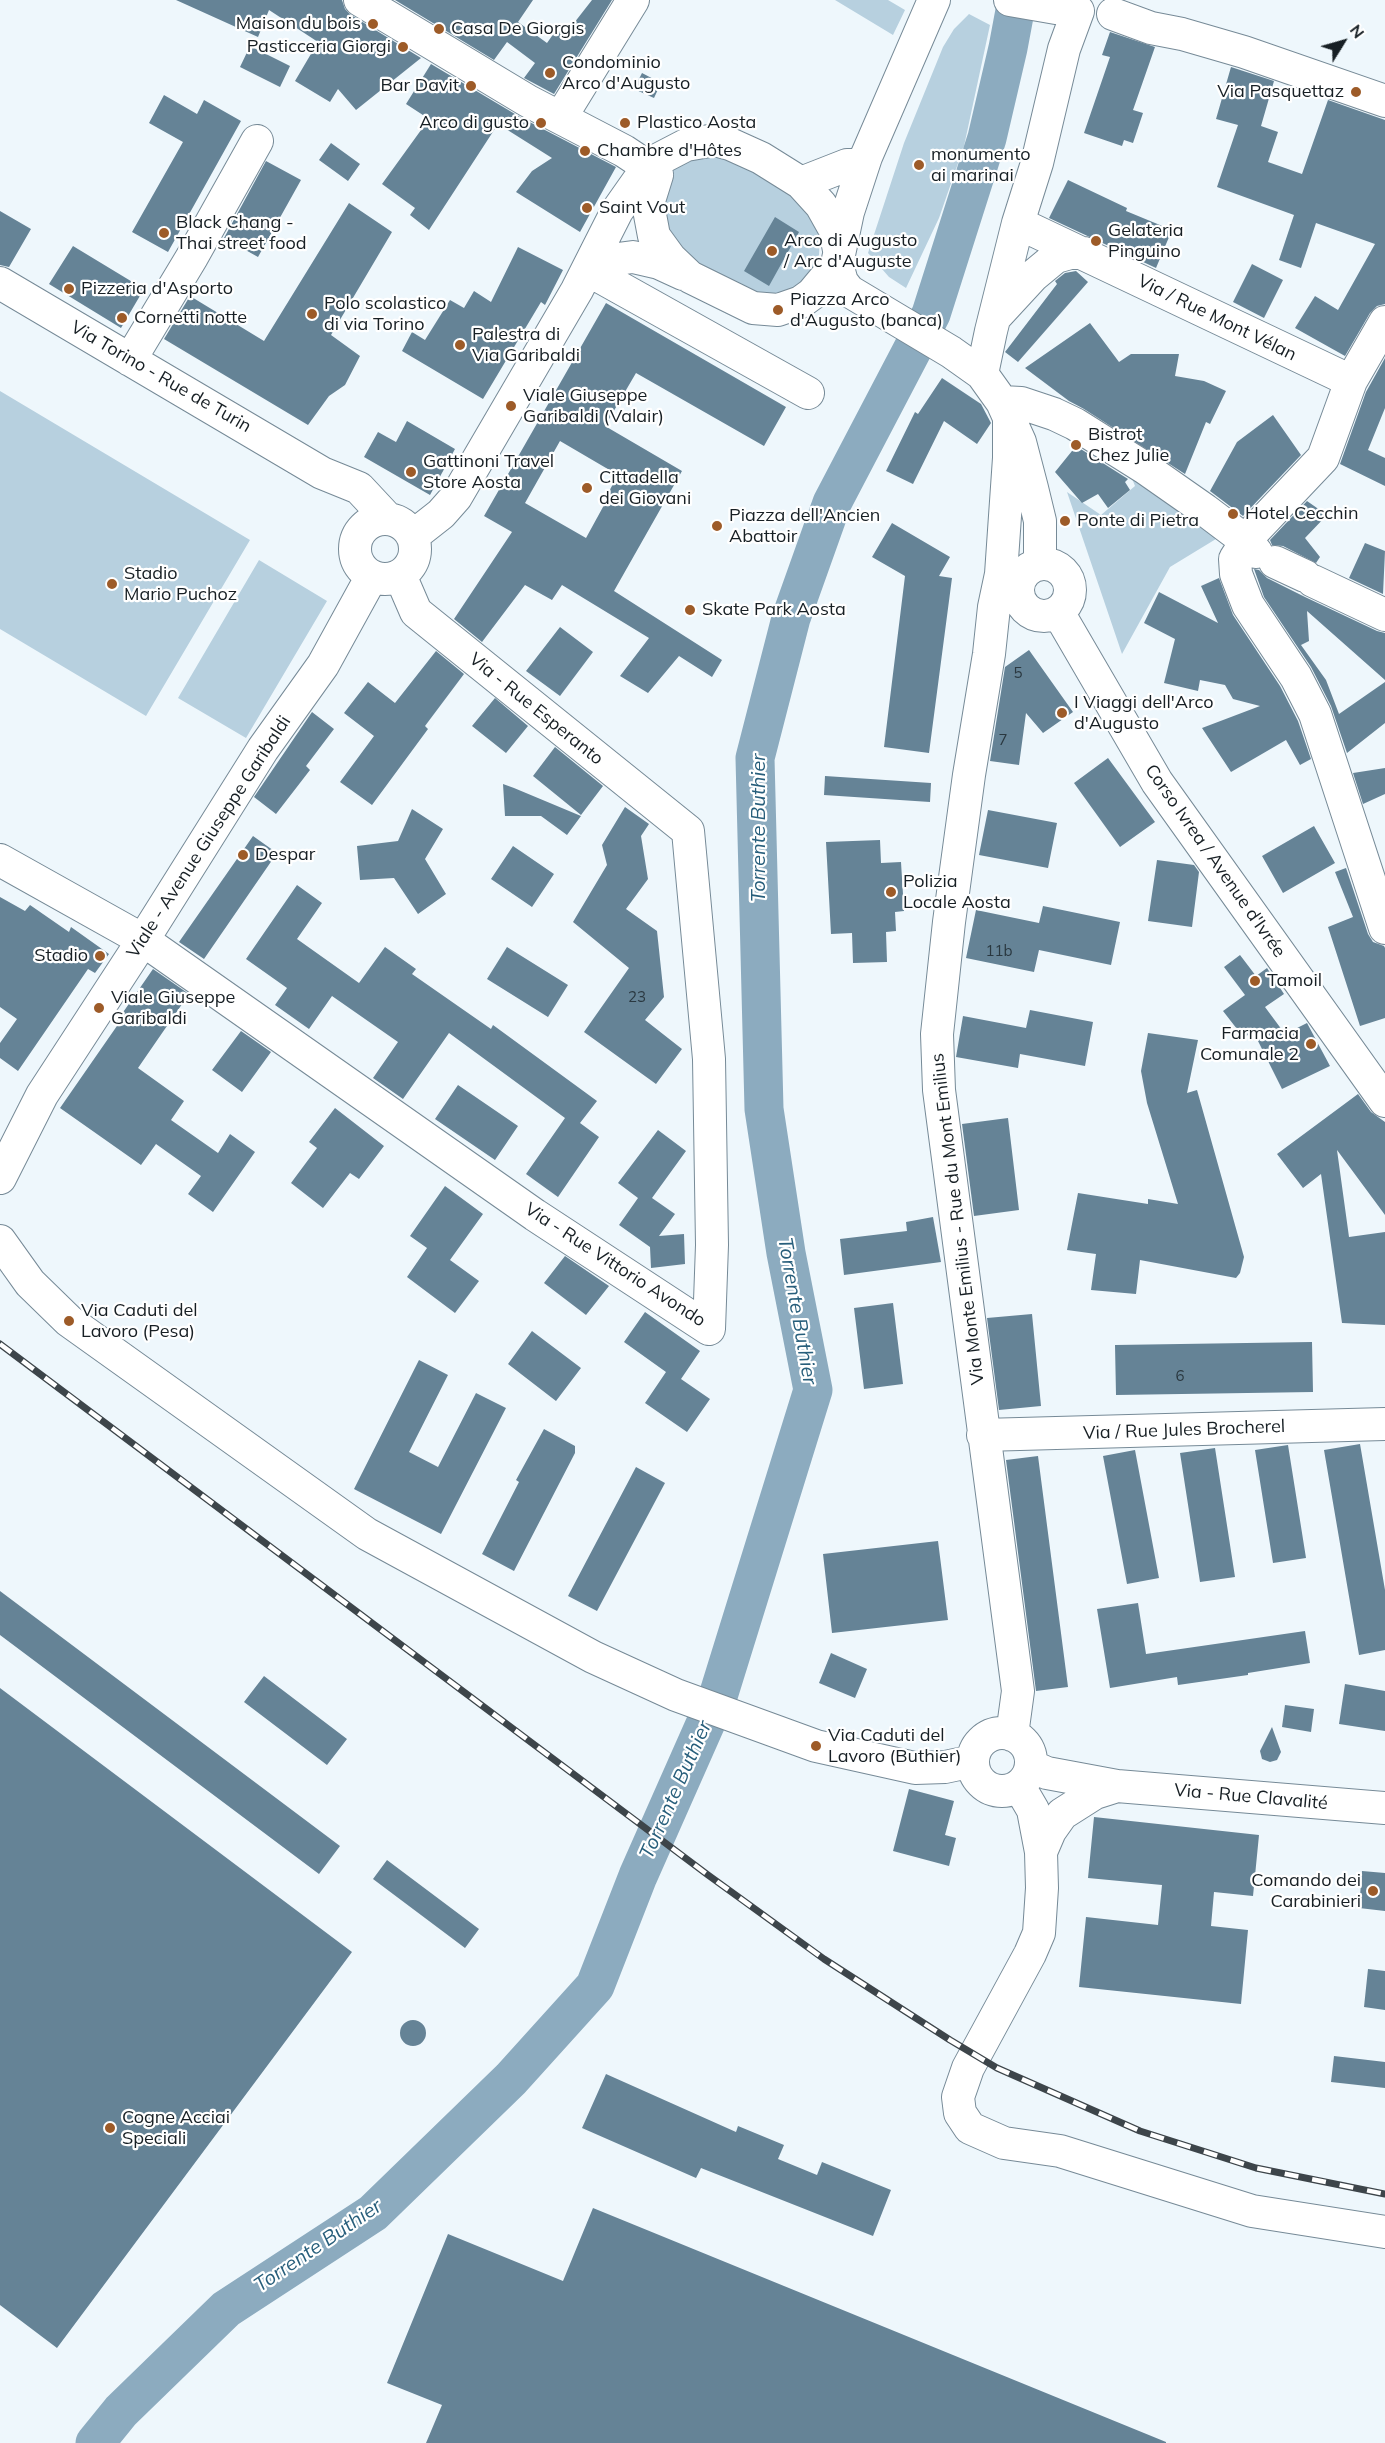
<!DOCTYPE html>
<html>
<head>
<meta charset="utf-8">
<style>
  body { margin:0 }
  #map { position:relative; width:1385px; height:2443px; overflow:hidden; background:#eef7fc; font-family:Mulish,sans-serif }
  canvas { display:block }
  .north { position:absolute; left:1313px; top:12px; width:60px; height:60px; -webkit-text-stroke:4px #fff; paint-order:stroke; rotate:53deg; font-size:16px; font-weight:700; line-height:24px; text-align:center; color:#171f24 }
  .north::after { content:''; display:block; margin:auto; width:21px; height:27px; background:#171f24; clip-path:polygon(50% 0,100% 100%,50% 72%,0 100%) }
</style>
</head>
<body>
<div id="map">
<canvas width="1385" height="2443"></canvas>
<div class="north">N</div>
</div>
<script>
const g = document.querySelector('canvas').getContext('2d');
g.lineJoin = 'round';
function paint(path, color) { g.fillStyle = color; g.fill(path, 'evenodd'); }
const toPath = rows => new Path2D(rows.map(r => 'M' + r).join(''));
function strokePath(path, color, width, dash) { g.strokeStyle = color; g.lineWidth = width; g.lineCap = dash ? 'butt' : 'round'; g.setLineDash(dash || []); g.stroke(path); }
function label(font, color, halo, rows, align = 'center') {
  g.font = font + ' Mulish,sans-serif'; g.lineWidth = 4.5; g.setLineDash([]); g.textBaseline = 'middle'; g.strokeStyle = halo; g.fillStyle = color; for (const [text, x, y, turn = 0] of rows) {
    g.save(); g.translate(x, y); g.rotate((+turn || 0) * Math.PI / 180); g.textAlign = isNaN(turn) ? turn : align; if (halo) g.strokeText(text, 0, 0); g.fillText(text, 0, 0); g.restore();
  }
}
paint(toPath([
  [835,0,888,0,905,10,893,35],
  [969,14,990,25,964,146,939,218,906,288,889,277,868,253,904,143,943,47,954,29],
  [714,157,732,161,749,168,789,192,814,220,820,234,819,255,815,266,797,289,764,298,678,254,657,200,665,176,677,166,687,161],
  [0,391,250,540,146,716,0,629],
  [1131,476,1234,528,1170,567,1122,654,1067,492,1101,515,1135,486],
  [259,560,327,601,246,738,178,698]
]), '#b7d0df');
strokePath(toPath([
  [95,2443,121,2411,226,2309,373,2213,511,2079,595,1986,638,1876,719,1693,813,1390,786,1253,764,1109,755,758,791,618,832,503,931,314,987,138,1008,48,1017,0]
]), '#8cabbf', 39);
paint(toPath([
  [176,0,342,0,345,9,351,15,421,58,356,110,338,89,330,102,295,81,318,42,269,10,258,37],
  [395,0,533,0,518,22,547,43,559,26,567,32,592,0,612,0,554,94,524,78,535,63,507,42,494,60],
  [1110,32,1155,47,1133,110,1143,113,1133,143,1124,140,1122,146,1084,133,1110,57,1102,55],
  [250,46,290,66,280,87,240,67],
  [431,64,520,117,616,167,580,232,516,192,532,171,552,158,498,124,429,230,410,215,415,208,382,184,429,119,406,104],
  [1231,67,1274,81,1261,126,1278,132,1268,162,1302,174,1328,100,1385,120,1385,304,1377,306,1370,313,1345,356,1295,328,1315,296,1338,310,1375,244,1316,223,1301,268,1279,260,1294,215,1217,187,1238,125,1216,119],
  [642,73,661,83,654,98,634,89],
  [164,95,197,114,204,100,241,121,168,252,132,232,183,142,149,123],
  [331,143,360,164,348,181,319,160],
  [266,161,301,180,258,257,224,238],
  [1068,180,1127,208,1126,211,1172,230,1156,268,1049,218],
  [349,203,392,232,331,335,360,356,345,385,329,396,308,425,164,339,190,296,264,341],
  [0,211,31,229,9,267,0,265],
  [775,217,799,232,769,286,744,271],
  [73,246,144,289,121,328,49,284],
  [518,247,563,270,545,305,541,302,483,399,402,351,412,332,425,340,450,300,464,308,474,291,491,302],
  [1252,264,1283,280,1264,318,1233,302],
  [1076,271,1088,282,1018,362,1005,352,1057,284,1055,281,1065,273],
  [606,303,786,407,764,446,636,373,605,426,682,471,614,591,722,660,712,677,679,656,648,693,620,676,649,638,562,585,552,600,525,585,482,642,454,619,512,532,484,516],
  [560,441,618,475,607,495,609,496,586,538,525,503],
  [1090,323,1119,362,1131,354,1179,354,1175,376,1204,381,1226,391,1210,424,1206,422,1185,474,1084,409,1069,401,1025,368],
  [1385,358,1385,408,1368,450,1385,458,1385,486,1340,464,1366,392],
  [942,378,981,404,991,423,977,444,944,421,913,484,886,471,915,412,918,414],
  [1273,415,1301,455,1243,516,1210,491,1237,442],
  [407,421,455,449,430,495,364,457,378,432,396,442],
  [1076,446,1128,479,1125,482,1130,490,1108,508,1098,494,1082,503,1055,472],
  [1307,501,1327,515,1305,538,1320,557,1316,563,1283,546,1272,545,1270,540],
  [892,523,950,557,939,576,952,578,929,753,884,747,905,576,872,557],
  [1365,543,1385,551,1383,594,1349,578],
  [1254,569,1259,570,1267,578,1305,597,1377,631,1385,633,1385,680,1307,611,1309,641,1301,645,1326,680,1339,714,1385,682,1385,723,1347,753,1331,706,1311,667,1264,597],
  [1219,578,1233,615,1280,686,1298,721,1311,759,1300,765,1286,740,1231,772,1202,728,1260,706,1233,699,1225,685,1200,680,1198,691,1164,683,1175,639,1144,623,1159,592,1218,623,1201,586],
  [560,627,593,652,560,696,526,671],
  [1029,650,1073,712,1043,733,1026,713,1019,765,990,761,1005,667],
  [436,651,464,674,425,726,428,729,372,805,340,782,374,736,344,713,368,682,395,703],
  [495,698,528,726,506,753,472,726],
  [312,712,334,729,306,766,310,770,276,814,254,797],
  [555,747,603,786,581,815,533,776],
  [1108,758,1155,822,1120,847,1074,783],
  [1385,768,1385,794,1363,804,1353,773],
  [825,776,931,783,930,802,824,795],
  [503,784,514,788,581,816,567,835,541,816,505,816],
  [625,807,649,824,641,836,648,879,626,909,657,931,664,997,645,1020,682,1049,656,1084,584,1032,629,968,573,922,607,865,602,845],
  [412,809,443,829,425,859,446,894,418,914,394,878,360,880,357,846,398,841],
  [988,810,1057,823,1048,868,979,855],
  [1314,826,1335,863,1283,893,1262,856],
  [253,836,277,853,204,959,179,942],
  [880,840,881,863,901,862,904,911,895,912,896,931,886,932,887,962,853,963,852,933,831,934,826,842],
  [513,846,554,874,532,907,491,879],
  [1157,860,1194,865,1199,872,1192,927,1148,921],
  [1346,868,1368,934,1373,942,1384,946,1385,948,1385,1018,1360,1026,1328,927,1353,917,1335,872],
  [297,885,322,903,297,939,359,983,385,947,416,969,412,974,491,1029,493,1025,597,1101,580,1123,599,1137,558,1197,526,1174,565,1118,449,1033,403,1099,373,1078,398,1042,332,996,309,1029,275,1005,287,988,246,959],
  [0,897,25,911,30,905,69,932,71,927,109,954,95,973,88,969,18,1071,0,1058,0,1043,17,1019,0,1007],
  [1043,906,1120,922,1111,965,1039,950,1034,972,966,958,976,910,1039,923],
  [507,947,568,985,548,1017,487,979],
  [1240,955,1256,976,1267,968,1284,994,1265,1007,1285,1034,1307,1023,1330,1066,1282,1089,1253,1031,1244,1038,1223,1011,1245,995,1224,967],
  [153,969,189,994,138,1068,184,1101,171,1120,218,1153,230,1134,255,1152,213,1212,188,1194,201,1176,156,1144,141,1165,60,1108,119,1023,117,1021],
  [1030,1010,1093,1022,1085,1066,1020,1054,1018,1068,956,1057,963,1016,1026,1028],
  [241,1031,271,1052,242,1092,212,1070],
  [1148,1033,1198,1040,1187,1093,1197,1090,1244,1257,1240,1273,1236,1278,1140,1260,1136,1294,1091,1290,1096,1254,1067,1250,1078,1193,1148,1204,1148,1199,1178,1204,1147,1103,1141,1071],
  [458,1085,518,1126,495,1160,435,1119],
  [1358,1094,1371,1112,1385,1122,1385,1215,1337,1150,1349,1237,1385,1232,1385,1325,1342,1323,1321,1174,1303,1188,1277,1154],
  [335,1108,384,1146,359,1179,350,1173,323,1208,291,1183,317,1148,309,1142],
  [1008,1118,1019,1210,974,1216,962,1124],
  [658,1130,686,1151,652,1198,675,1214,659,1236,684,1234,685,1264,651,1268,650,1247,619,1225,638,1198,618,1183],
  [445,1186,483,1214,450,1260,479,1281,455,1313,407,1277,427,1248,410,1236],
  [933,1217,941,1262,844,1275,840,1239,907,1231,906,1222],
  [565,1256,609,1286,586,1315,544,1283],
  [893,1303,903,1384,864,1389,854,1308],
  [645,1312,700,1351,681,1379,710,1399,687,1432,645,1403,666,1372,624,1342],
  [1032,1314,1041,1406,999,1410,987,1318],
  [532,1331,581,1368,556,1401,508,1364],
  [1312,1342,1313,1392,1116,1395,1115,1345],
  [419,1360,448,1375,409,1452,438,1467,476,1393,506,1408,441,1534,354,1489],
  [544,1429,575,1446,575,1453,514,1571,482,1554,519,1482,516,1480],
  [1360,1444,1385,1590,1385,1650,1359,1655,1324,1450],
  [1288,1445,1306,1558,1273,1563,1255,1450],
  [1215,1448,1235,1577,1200,1582,1180,1453],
  [1135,1450,1159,1578,1127,1584,1103,1456],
  [1038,1456,1068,1687,1036,1691,1006,1460],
  [636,1467,665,1483,597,1611,568,1596],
  [938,1541,948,1620,832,1633,823,1554],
  [0,1591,340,1846,319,1874,0,1635],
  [1138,1603,1146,1654,1305,1631,1310,1663,1248,1673,1248,1675,1178,1685,1177,1677,1110,1688,1097,1609],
  [831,1653,867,1669,855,1698,819,1683],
  [264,1676,347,1739,327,1765,244,1702],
  [1345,1684,1385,1691,1385,1731,1339,1724],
  [0,1688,352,1952,57,2348,0,2305],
  [1285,1705,1314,1709,1311,1732,1282,1727],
  [1272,1727,1281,1752,1277,1760,1270,1762,1262,1759,1260,1751],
  [909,1789,954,1801,945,1835,956,1838,949,1866,893,1851],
  [1094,1817,1259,1835,1253,1896,1214,1892,1211,1926,1248,1930,1241,2004,1079,1987,1086,1917,1158,1925,1162,1885,1088,1878],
  [387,1860,479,1929,465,1948,373,1879],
  [1362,1871,1385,1873,1385,1911,1359,1908],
  [1368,1969,1385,1971,1385,2010,1364,2007],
  '400 2033a13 13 0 1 1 26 0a13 13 0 1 1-26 0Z',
  [1334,2056,1385,2062,1385,2088,1331,2082],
  [606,2074,736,2132,738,2126,784,2145,778,2159,817,2175,822,2162,891,2190,873,2236,701,2168,696,2178,582,2128],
  [593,2208,1166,2442,1166,2443,426,2443,442,2405,387,2383,448,2234,563,2281]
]), '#658396');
const minor = toPath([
  [360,0,528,101,624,151,648,167,657,175,648,204,654,236,670,258,690,277,753,308,778,310,801,302,812,294,837,264],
  [934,0,866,157,848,212,837,264,842,282,849,291,951,352,982,374,1002,402,1020,442,1032,488,1040,521,1040,563],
  [1010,0,1056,8,1067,0],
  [1113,14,1151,28,1182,34,1244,52,1385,101],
  [561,117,633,0],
  [801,183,847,165,859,165,866,157],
  [1018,223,1351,381],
  [588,270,808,393],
  [588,270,610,260,633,257,659,263,683,274],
  [0,283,322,473,359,488,387,518],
  [997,315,1033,276,1056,257,1070,253,1084,253],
  [1385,322,1351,381,1323,458,1251,534,1235,559,1236,574,1248,605,1296,677,1315,714,1385,928],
  [130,360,192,257,257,141],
  [982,374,991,331,1018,223,1037,163,1064,49,1078,11],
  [1002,402,1021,403,1054,414,1075,424,1145,468,1205,510,1246,541,1256,552],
  [1009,417,1009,458,1001,574,994,607,989,654,969,775,949,922,937,1034,939,1090,1018,1691,1012,1735],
  '355 549a30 30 0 1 1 60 0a30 30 0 1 1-60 0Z',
  [413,536,441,514,456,497,577,290,617,211,648,167,661,158,686,145,715,140,730,144,761,158,801,183,821,205,835,230,839,250],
  [1275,562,1305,576],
  '1018 590a26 26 0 1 1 52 0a26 26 0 1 1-52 0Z',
  [1313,581,1385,615],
  [1058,612,1157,782,1385,1101],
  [0,860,143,940,535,1215,709,1329,712,1245,709,1059,688,831,416,612,400,575],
  [0,1178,42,1095,143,940,263,749,323,665,372,576],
  [0,1241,30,1283,69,1321,367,1534,593,1657,676,1695,816,1746,915,1768,945,1767,973,1761],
  [983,1435,1385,1424],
  '973 1762a29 29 0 1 1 58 0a29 29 0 1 1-58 0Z',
  [1031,1766,1047,1773,1117,1786,1385,1808],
  [1019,1786,1033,1810,1041,1852,1042,1888,1039,1933,1030,1954,968,2068,958,2097,960,2113,970,2128,1004,2143,1060,2151,1252,2211,1385,2232],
  [1041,1852,1050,1831,1062,1814,1095,1793,1117,1786]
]);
strokePath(minor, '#768a97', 34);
strokePath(minor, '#fff', 32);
const rail = toPath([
  [0,1344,708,1875,824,1959,950,2040,997,2068,1140,2131,1256,2168,1385,2194]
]);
strokePath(rail, '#3d454a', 7);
strokePath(rail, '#fff', 4.5, [14]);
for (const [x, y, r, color] of [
  [373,24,6,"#9d5b28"],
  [439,29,6,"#9d5b28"],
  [403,47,6,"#9d5b28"],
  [550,73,6,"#9d5b28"],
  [471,86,6,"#9d5b28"],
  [1356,92,6,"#9d5b28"],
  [541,123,6,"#9d5b28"],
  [625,123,6,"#9d5b28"],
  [585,151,6,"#9d5b28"],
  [919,165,6,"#9d5b28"],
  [587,208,6,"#9d5b28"],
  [164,233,6,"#9d5b28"],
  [1096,241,6,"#9d5b28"],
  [772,251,6,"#9d5b28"],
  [69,289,6,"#9d5b28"],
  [778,310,6,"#9d5b28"],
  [312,314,6,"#9d5b28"],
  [122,318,6,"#9d5b28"],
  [460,345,6,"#9d5b28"],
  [511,406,6,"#9d5b28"],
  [1076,445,6,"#9d5b28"],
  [411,472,6,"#9d5b28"],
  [587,488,6,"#9d5b28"],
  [1233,514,6,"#9d5b28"],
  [1065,521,6,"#9d5b28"],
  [717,526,6,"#9d5b28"],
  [112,584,6,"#9d5b28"],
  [690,610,6,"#9d5b28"],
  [1062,713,6,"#9d5b28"],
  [243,855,6,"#9d5b28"],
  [891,892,6,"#9d5b28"],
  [100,956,6,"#9d5b28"],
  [1255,981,6,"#9d5b28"],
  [99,1008,6,"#9d5b28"],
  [1311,1044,6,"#9d5b28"],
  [69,1321,6,"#9d5b28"],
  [816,1746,6,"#9d5b28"],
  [1373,1891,6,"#9d5b28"],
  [110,2128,6,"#9d5b28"]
]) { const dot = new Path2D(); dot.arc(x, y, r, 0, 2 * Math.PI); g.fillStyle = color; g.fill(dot); strokePath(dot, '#fff', 2); }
label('15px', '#2a3840', null, [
  ["5",1018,673],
  ["7",1003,740],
  ["11b",999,951],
  ["23",637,997],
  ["6",1180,1376]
]);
label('18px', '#171f24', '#fff', [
  ["Maison du bois",361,24,"right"],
  ["Casa De Giorgis",451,29],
  ["Pasticceria Giorgi",391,47,"right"],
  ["Condominio",562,63],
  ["Arco d'Augusto",562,84],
  ["Bar Davit",459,86,"right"],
  ["Via Pasquettaz",1344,92,"right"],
  ["Arco di gusto",529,123,"right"],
  ["Plastico Aosta",637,123],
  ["Chambre d'Hôtes",597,151],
  ["monumento",931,155],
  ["ai marinai",931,176],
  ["Saint Vout",599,208],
  ["Black Chang -",176,223],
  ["Thai street food",176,244],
  ["Gelateria",1108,231],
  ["Pinguino",1108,252],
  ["Arco di Augusto",784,241],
  ["/ Arc d'Auguste",784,262],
  ["Pizzeria d'Asporto",81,289],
  ["Piazza Arco",790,300],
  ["d'Augusto (banca)",790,321],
  ["Polo scolastico",324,304],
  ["di via Torino",324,325],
  ["Cornetti notte",134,318],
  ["Palestra di",472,335],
  ["Via Garibaldi",472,356],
  ["Viale Giuseppe",523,396],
  ["Garibaldi (Valair)",523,417],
  ["Bistrot",1088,435],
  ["Chez Julie",1088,456],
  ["Gattinoni Travel",423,462],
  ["Store Aosta",423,483],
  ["Cittadella",599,478],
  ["dei Giovani",599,499],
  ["Hotel Cecchin",1245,514],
  ["Piazza dell'Ancien",729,516],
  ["Abattoir",729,537],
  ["Ponte di Pietra",1077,521],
  ["Stadio",124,574],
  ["Mario Puchoz",124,595],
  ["Skate Park Aosta",702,610],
  ["I Viaggi dell'Arco",1074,703],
  ["d'Augusto",1074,724],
  ["Despar",255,855],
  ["Polizia",903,882],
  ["Locale Aosta",903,903],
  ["Stadio",88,956,"right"],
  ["Tamoil",1267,981],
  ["Viale Giuseppe",111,998],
  ["Garibaldi",111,1019],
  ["Farmacia",1299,1034,"right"],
  ["Comunale 2",1299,1055,"right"],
  ["Via Caduti del",81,1311],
  ["Lavoro (Pesa)",81,1332],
  ["Via Caduti del",828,1736],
  ["Lavoro (Buthier)",828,1757],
  ["Comando dei",1361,1881,"right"],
  ["Carabinieri",1361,1902,"right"],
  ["Cogne Acciai",122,2118],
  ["Speciali",122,2139]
], 'left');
label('18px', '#171f24', '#fff', [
  ["Via / Rue Mont Vélan",1217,318,26],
  ["Via Torino - Rue de Turin",161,377,30],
  ["Via - Rue Esperanto",536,709,39],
  ["Viale - Avenue Giuseppe Garibaldi",209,837,-57],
  ["Corso Ivrea / Avenue d'Ivrée",1215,861,55],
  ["Via Monte Emilius - Rue du Mont Emilius",958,1219,-97],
  ["Via - Rue Vittorio Avondo",615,1265,33],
  ["Via / Rue Jules Brocherel",1184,1430,-2],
  ["Via - Rue Clavalité",1251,1797,5]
]);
label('italic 20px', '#275e7b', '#fff', [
  ["Torrente Buthier",759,828,-90],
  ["Torrente Buthier",797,1311,80],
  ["Torrente Buthier",676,1790,-66],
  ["Torrente Buthier",318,2246,-34]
]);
</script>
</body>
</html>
